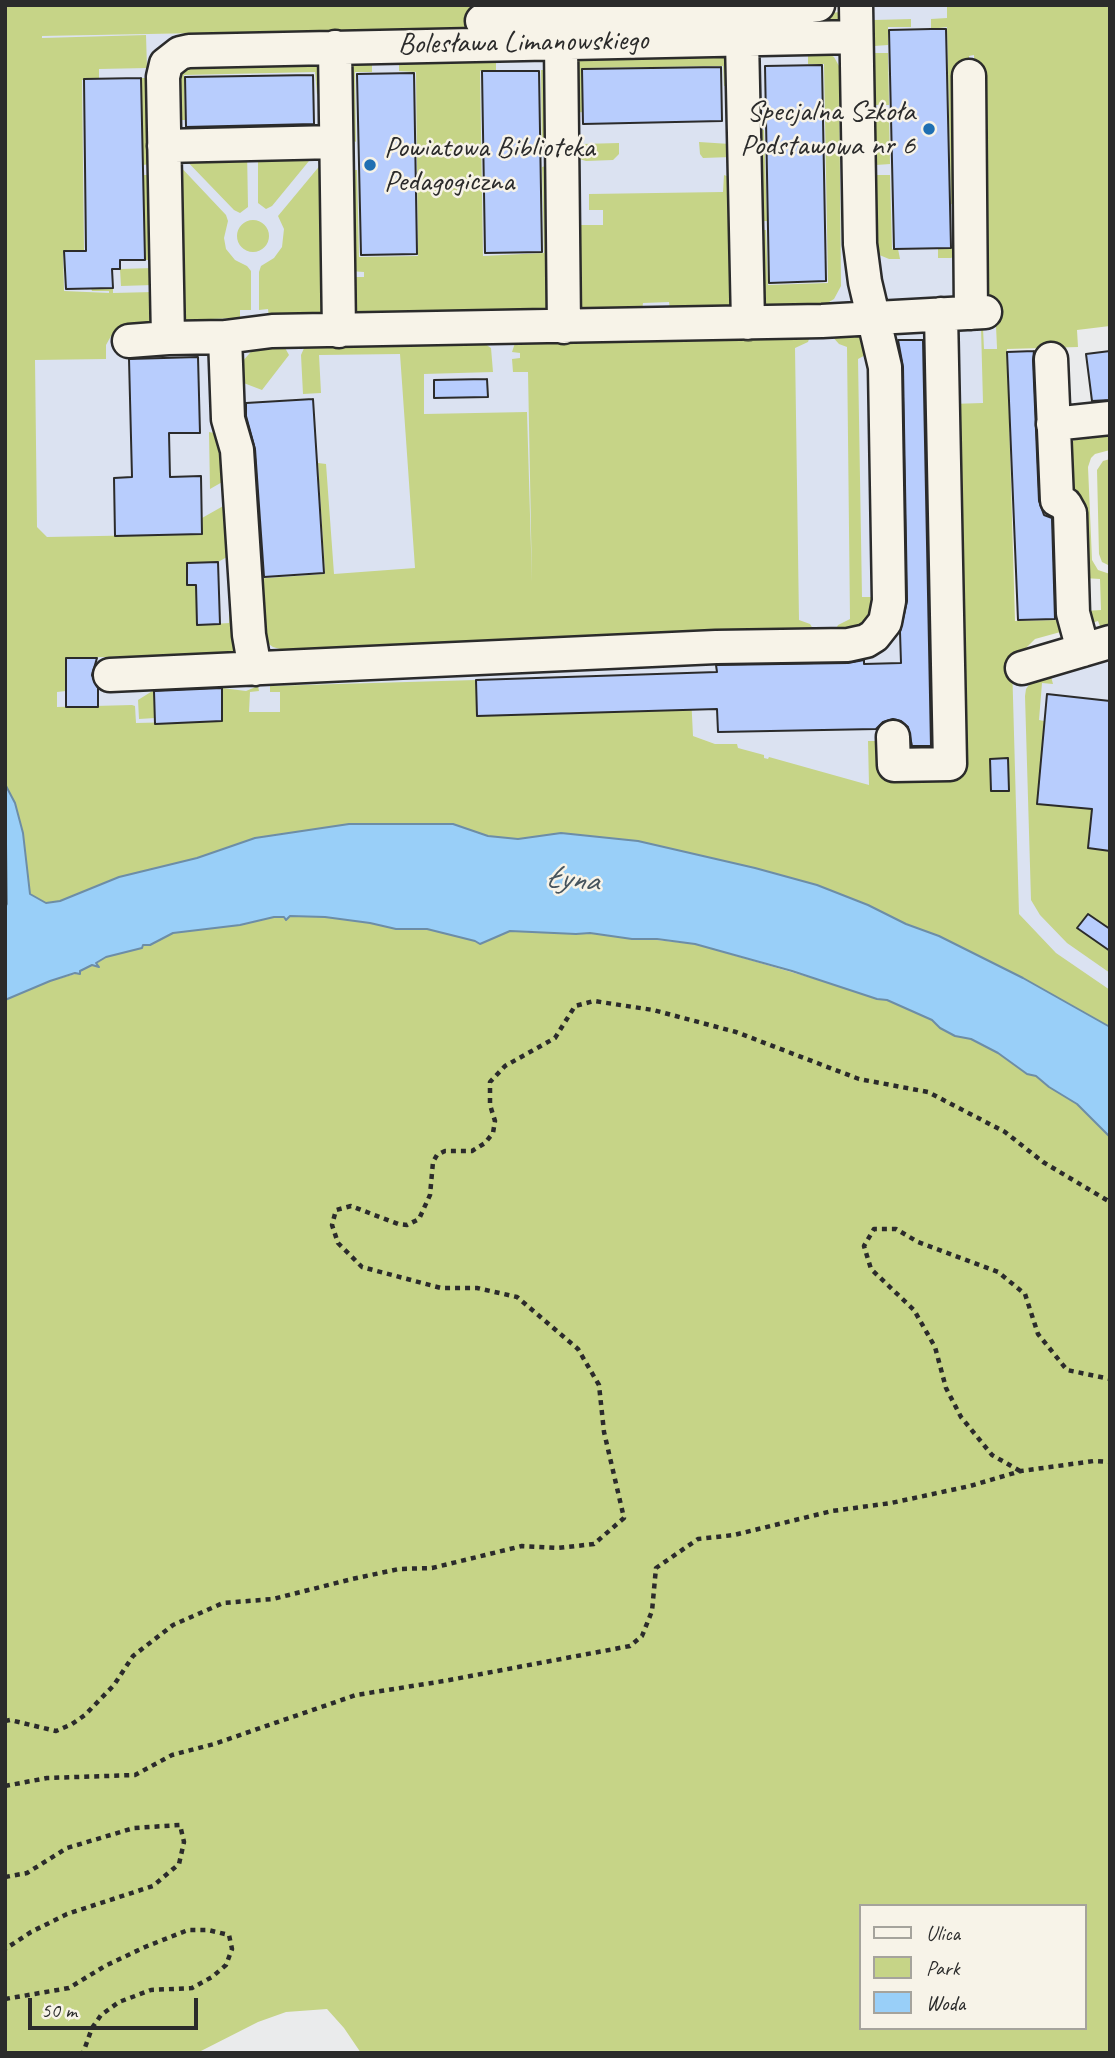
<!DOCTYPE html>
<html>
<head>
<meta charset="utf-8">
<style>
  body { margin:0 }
  #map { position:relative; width:1115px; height:2058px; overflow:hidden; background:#eaebec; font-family:Caveat,sans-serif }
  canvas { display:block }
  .frame { position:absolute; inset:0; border:7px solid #2b2b2b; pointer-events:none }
  .legend { position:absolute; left:859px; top:1904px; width:228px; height:126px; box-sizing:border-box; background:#f7f3e8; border:2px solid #a5a39c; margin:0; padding:9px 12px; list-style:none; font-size:21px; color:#2b2b2b }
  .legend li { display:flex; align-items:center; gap:14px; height:35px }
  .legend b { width:35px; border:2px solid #a5a39c }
  .scale { position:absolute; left:28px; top:1998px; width:170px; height:32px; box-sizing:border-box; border:4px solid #2b2b2b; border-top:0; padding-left:9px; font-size:21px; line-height:24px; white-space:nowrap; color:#2b2b2b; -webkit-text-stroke:5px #f7f3e8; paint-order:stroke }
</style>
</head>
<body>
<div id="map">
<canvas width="1115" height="2058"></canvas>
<div class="frame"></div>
<ul class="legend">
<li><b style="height:9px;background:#f7f3e8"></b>Ulica</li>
<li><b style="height:19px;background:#c6d487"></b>Park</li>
<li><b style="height:19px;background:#99cff8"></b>Woda</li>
</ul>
<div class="scale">50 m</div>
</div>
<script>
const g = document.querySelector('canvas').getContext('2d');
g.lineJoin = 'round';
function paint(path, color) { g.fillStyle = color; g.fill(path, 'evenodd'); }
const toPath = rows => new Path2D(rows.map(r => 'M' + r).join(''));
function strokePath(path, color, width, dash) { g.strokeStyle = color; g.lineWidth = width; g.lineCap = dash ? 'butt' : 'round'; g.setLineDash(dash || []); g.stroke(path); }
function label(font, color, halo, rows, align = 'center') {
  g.font = font + ' Caveat,sans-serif'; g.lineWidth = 5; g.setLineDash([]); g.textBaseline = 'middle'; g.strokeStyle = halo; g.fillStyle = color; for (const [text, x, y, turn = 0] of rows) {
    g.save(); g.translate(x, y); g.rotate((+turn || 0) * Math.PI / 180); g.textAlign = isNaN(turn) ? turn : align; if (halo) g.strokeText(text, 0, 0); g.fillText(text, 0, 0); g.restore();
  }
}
paint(toPath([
  [873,5,947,5,947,18,979,16,997,349,1008,683,1110,652,1110,1000,715,744,693,736,68,787,19,463,41,36,844,21,872,19]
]), '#dbe2f1');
paint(toPath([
  [5,5,688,5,682,11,467,17,467,26,760,20,840,12,841,21,42,36,42,38,146,35,147,68,99,69,99,79,82,80,84,251,63,252,64,291,109,293,109,291,92,291,91,288,113,288,113,293,153,292,153,308,150,316,153,319,150,323,128,327,111,336,106,345,106,359,35,360,37,527,47,537,202,534,202,518,225,505,232,510,233,527,227,557,218,562,187,563,187,577,188,585,196,585,198,625,229,623,229,603,238,602,241,640,237,650,228,654,66,658,66,691,57,692,57,707,132,705,135,706,136,723,222,721,222,688,246,691,258,686,259,691,250,692,249,712,280,712,280,692,270,692,270,686,476,680,478,716,684,710,683,673,688,673,690,675,693,736,715,744,737,744,738,748,764,755,764,758,768,759,769,757,869,785,868,741,878,741,885,746,886,780,958,779,951,404,983,403,981,327,983,328,984,349,997,349,995,304,983,300,978,292,974,55,969,56,969,70,963,71,965,242,959,254,951,258,938,258,938,249,960,246,959,204,951,204,947,27,931,29,931,19,947,18,947,5,1110,5,1110,326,1077,330,1078,347,1007,349,1015,621,1059,620,1064,631,1035,639,1012,662,1019,914,1056,953,1110,990,1110,1027,1023,978,939,936,906,924,868,905,817,885,755,868,638,841,561,834,518,839,488,836,453,824,349,824,255,838,197,858,119,877,60,901,46,903,30,894,5,907],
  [911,19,911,27,888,27,888,45,874,46,874,20],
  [874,53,888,53,889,105,875,105],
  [829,54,834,57,839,66,841,286,834,299,824,305,767,307,762,302,758,230,766,230,768,285,828,283,824,64,808,64,808,55],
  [721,56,728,60,732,86,724,86,723,66,582,68,583,112,573,113,575,63,580,59],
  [496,61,496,70,480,71,483,256,544,253,542,167,551,165,550,308,547,311,358,316,354,313,349,277,364,277,364,272,349,271,348,170,357,170,359,257,418,256,416,72,399,71,399,63],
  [356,64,372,64,372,72,355,72,356,142,349,138,349,68],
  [309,65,317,67,322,72,323,95,317,94,315,72,184,75,185,120,179,120,178,79,185,68],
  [541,70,549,70,551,156,542,156],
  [141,78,149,78,150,164,143,165],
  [875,114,889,114,890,164,876,165],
  [756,128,764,130,767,221,758,221],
  [699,142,730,144,731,157,703,158,700,154],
  [619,143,619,154,613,160,586,161,573,157,575,146,582,144],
  [247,150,248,207,240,213,234,210,180,154],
  [258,150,318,150,272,206,266,209,258,203],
  [327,157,331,315,269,318,268,309,259,310,259,272,261,266,274,258,282,247,284,229,278,216],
  [175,161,226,215,228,221,224,238,226,249,235,260,247,266,251,271,251,310,240,310,240,318,182,320],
  [143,175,151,175,152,260,145,260],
  [724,175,732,178,737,309,670,310,669,302,643,303,642,311,577,312,578,180,581,198,581,225,603,225,603,210,589,210,589,194,723,192],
  [876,175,890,175,892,249,898,249,900,259,889,259,877,254],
  '237 236a16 16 0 1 1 32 0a16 16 0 1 1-32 0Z',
  [153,268,153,285,121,286,120,269],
  [812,330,808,342,795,348,799,620,810,624,815,632,287,651,273,647,263,640,253,579,325,574,318,463,326,464,334,574,415,568,400,354,319,355,321,393,303,394,301,355,305,346,478,337,479,344,485,344,491,348,493,372,424,374,424,414,527,412,532,583,528,372,513,372,512,359,520,358,520,353,512,352,516,340],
  [852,332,863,340,871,352,858,359,862,597,880,597,878,605,860,630,835,631,838,625,850,619,847,347,839,344,831,335],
  [256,346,284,346,289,355,262,390,241,382,242,362],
  [209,432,214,433,224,439,224,481,210,489],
  [1110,436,1110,450,1095,454,1091,458,1088,467,1092,560,1098,570,1110,574,1110,628,1102,631,1098,621,1085,625,1085,611,1101,610,1100,579,1084,578,1071,498,1069,441],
  [1110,459,1110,566,1102,562,1099,554,1097,470,1103,461],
  [1049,669,1053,684,1042,683,1039,720,1044,721,1043,735,1045,736,1037,803,1092,809,1088,848,1110,851,1110,973,1067,943,1040,915,1031,900,1025,696,1026,689,1034,678],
  [154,690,155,718,139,719,138,700],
  [290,916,325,917,370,923,396,929,427,929,475,941,480,944,510,931,576,934,590,933,695,944,887,1000,932,1020,940,1028,955,1036,971,1039,998,1053,1027,1074,1036,1076,1049,1087,1077,1104,1110,1137,1110,2053,361,2053,344,2028,327,2009,286,2012,258,2022,197,2053,5,2053,5,1000,50,981,79,973,80,970,92,965,97,966,97,963,106,957,142,948,143,945,150,945,173,933,240,925,263,918],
  [861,1906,1085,1906,1085,2028,861,2028]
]), '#c6d487');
const water = toPath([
  [5,784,15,803,23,833,30,894,46,903,60,901,119,877,197,858,255,838,349,824,453,824,488,836,518,839,561,833,638,841,755,868,817,885,868,905,906,924,939,936,1023,978,1110,1027,1110,1137,1077,1104,1049,1087,1036,1076,1027,1074,998,1053,971,1039,955,1036,940,1028,932,1020,887,1000,877,999,792,971,695,944,657,939,632,939,590,933,576,934,510,931,480,944,475,941,427,929,396,929,370,923,325,917,290,916,286,920,284,917,274,917,240,925,173,933,150,945,143,945,142,948,106,957,96,963,99,967,92,965,80,971,80,974,75,973,50,981,5,1000,5,907,7,904,5,784]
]);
paint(water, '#99cff8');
strokePath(water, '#6d8da6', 2);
const building = toPath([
  [931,29,946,29,951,248,894,249,889,30,931,29],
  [822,65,826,281,769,283,765,66,822,65],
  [721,67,722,121,583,124,582,69,721,67],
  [482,71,539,71,542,252,485,253,482,71],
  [414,73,417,254,361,255,357,74,414,73],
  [313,75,314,124,186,127,185,77,313,75],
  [141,78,145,260,120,260,120,269,112,269,113,288,66,289,64,251,86,251,84,79,141,78],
  [898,340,923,340,931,746,912,746,908,727,901,721,893,719,883,722,876,729,718,732,717,709,477,716,476,680,717,672,716,665,848,663,864,660,864,664,901,663,900,632,907,601,903,367,898,340],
  [1034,351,1033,360,1039,501,1044,515,1052,518,1055,619,1018,620,1007,352,1034,351],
  [1110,351,1110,400,1092,401,1086,354,1110,351],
  [198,357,200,433,169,433,170,477,201,476,202,534,115,536,114,478,132,477,129,359,198,357],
  [487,379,488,397,434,398,434,380,487,379],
  [313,399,324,573,264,577,255,449,246,416,246,403,313,399],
  [218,562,220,624,197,625,196,585,187,585,187,563,218,562],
  [66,658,97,658,92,675,98,688,98,707,66,707,66,658],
  [222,688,222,721,155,724,154,691,222,688],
  [1047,694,1110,701,1110,851,1088,848,1092,809,1037,804,1047,694],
  [1008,758,1009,791,991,791,990,759,1008,758],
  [1088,914,1110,929,1110,951,1077,928,1088,914]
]);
paint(building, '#b8cdfd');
strokePath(building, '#2b2b2b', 2);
const minor = toPath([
  [482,21,686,17,759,12,818,5],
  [856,37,189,51,180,53,166,64,163,77,168,338,225,337,272,331,822,321,985,312],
  [742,39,748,323],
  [561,43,564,327],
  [335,47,339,331],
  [969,76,971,313],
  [164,146,336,142],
  [225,337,228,419,237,450,249,635,255,669],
  [129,341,168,338],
  [1051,359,1057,500,1065,504,1070,513,1073,613,1083,650],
  [1053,424,1110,418],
  [1022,668,1110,642],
  [110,675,716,647,848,645,866,641,874,636,885,622,889,601,885,367,865,282,860,244,856,5],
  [893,737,894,765,950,764,941,314]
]);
strokePath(minor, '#2b2b2b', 37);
strokePath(toPath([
  [1020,1471,992,1455,961,1417,946,1388,935,1347,914,1310,871,1269,864,1246,874,1229,896,1229,918,1242,998,1272,1025,1294,1038,1334,1067,1370,1110,1379],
  [5,1721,10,1720,56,1731,72,1724,85,1715,114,1685,133,1656,173,1625,223,1603,273,1599,352,1579,399,1569,432,1568,522,1546,558,1548,594,1544,624,1518,604,1432,599,1385,578,1349,517,1297,477,1288,441,1288,362,1267,338,1243,332,1225,336,1210,351,1206,398,1224,407,1225,419,1219,430,1195,433,1162,437,1155,445,1151,472,1151,485,1143,493,1133,495,1121,490,1105,490,1082,505,1066,555,1038,575,1006,594,1001,653,1010,736,1032,859,1079,928,1092,1005,1132,1043,1162,1110,1202],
  [5,1786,47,1778,135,1775,172,1755,214,1744,356,1695,444,1681,630,1646,642,1636,652,1611,656,1568,698,1539,734,1535,832,1511,891,1503,970,1486,1021,1471,1094,1461,1110,1462],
  [5,1877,27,1873,67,1848,134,1828,180,1825,184,1842,179,1864,153,1886,67,1914,31,1932,5,1949],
  [5,1999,69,1988,105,1966,145,1947,188,1930,208,1930,229,1935,232,1949,226,1965,212,1977,192,1988,151,1990,119,2002,101,2015,92,2028,83,2053]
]), '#2b2b2b', 4.5, [5, 5]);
strokePath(minor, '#f7f3e8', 32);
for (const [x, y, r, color] of [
  [929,129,7,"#1f6fb2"],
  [370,165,7,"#1f6fb2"]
]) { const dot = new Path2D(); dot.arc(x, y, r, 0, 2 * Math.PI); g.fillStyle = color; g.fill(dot); strokePath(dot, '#f7f3e8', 2.5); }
label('30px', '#2b2b2b', '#f7f3e8', [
  ["Bolesława Limanowskiego",523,43,-1]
]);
label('30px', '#2b2b2b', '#f7f3e8', [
  ["Specjalna Szkoła",915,112],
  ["Podstawowa nr 6",915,146],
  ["Powiatowa Biblioteka",384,148,"left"],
  ["Pedagogiczna",384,182,"left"]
], 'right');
label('italic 32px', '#46545e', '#f7f3e8', [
  ["Łyna",572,880,5]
]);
</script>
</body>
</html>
